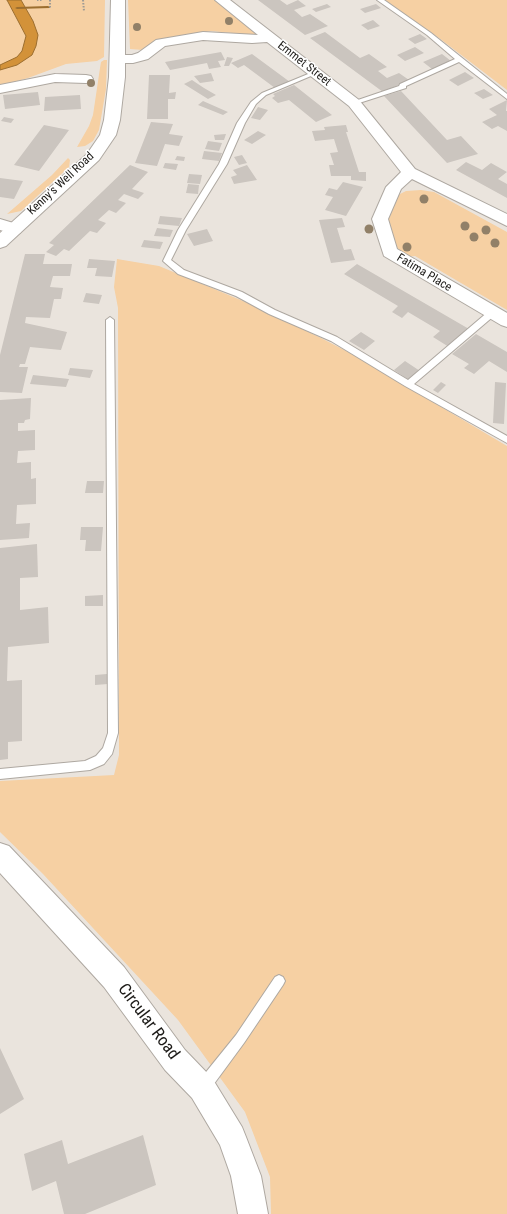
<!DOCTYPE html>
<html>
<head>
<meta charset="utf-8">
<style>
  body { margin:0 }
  canvas { display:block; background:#eae4dd }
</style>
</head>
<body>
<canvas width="507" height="1214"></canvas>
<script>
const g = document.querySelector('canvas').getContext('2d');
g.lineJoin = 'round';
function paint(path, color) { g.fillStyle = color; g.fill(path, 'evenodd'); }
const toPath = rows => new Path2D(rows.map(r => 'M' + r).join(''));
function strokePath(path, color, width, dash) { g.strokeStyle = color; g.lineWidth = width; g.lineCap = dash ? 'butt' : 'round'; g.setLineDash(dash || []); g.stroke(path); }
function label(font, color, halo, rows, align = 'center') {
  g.font = font + ' "Roboto Condensed",sans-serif'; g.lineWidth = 3; g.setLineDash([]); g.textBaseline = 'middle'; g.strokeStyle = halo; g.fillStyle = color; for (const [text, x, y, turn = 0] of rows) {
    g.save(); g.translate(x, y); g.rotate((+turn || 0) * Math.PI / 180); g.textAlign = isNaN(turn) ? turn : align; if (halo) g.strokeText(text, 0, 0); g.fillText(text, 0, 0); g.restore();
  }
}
paint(toPath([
  [0,0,7,0,26,36,33,21,21,0,105,0,104,57,97,61,66,64,28,78,0,86],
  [128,0,215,0,258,34,253,35,211,31,155,41,143,50,130,49],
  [385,0,507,0,507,90,439,38],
  [104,60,107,60,106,89,99,130,93,141,85,146,77,147,89,126,93,115,100,68,101,62],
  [68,158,70,160,69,167,21,211,7,214,52,175],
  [421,190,434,192,507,232,507,310,415,256,405,257,395,245,388,219,396,196,406,191],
  [117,259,159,266,243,301,321,338,350,353,507,446,507,1214,271,1214,270,1177,245,1112,178,1020,43,874,0,832,0,781,114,775,119,755,118,308,114,287]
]), '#f6d0a3');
const water = toPath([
  [7,0,21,0,33,21,38,35,36,46,32,55,17,65,0,70,0,65,17,57,22,51,26,36,7,0]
]);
paint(water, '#d39239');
strokePath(water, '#9c6e2f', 1);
paint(toPath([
  [48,6,50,7,50,8,17,9,15,8,17,7,48,6]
]), '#9c6e2f');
paint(toPath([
  [258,0,280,0,287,5,298,0,306,6,294,10,302,17,310,14,328,26,305,35],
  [327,4,331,7,316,12,312,9],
  [376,4,381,8,365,13,360,9],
  [373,20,380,26,368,30,361,25],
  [325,32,360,58,369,54,387,67,378,71,387,78,399,73,409,80,383,92,310,38],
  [420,34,427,39,415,44,408,39],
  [415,47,424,53,405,61,397,55],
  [221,52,225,60,218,61,221,67,209,69,207,63,170,70,165,62],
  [252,54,290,82,275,88,244,65,238,68,231,63],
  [442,54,451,61,432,69,423,62],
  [227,57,233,58,229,66,224,66],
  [465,72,474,78,458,86,449,80],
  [211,73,214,81,200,83,194,76],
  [149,75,170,75,169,93,176,92,175,99,168,99,168,119,147,119],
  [192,80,204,88,216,95,208,99,184,84],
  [294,85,332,115,316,122,289,100,278,103,272,98,275,96,273,94],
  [484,89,493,95,483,99,474,93],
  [401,91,447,140,461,136,478,154,447,163,384,96],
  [38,92,40,105,5,109,3,95],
  [80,95,81,109,44,111,45,97],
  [507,100,506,111,507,111,507,131,498,126,492,129,482,122,497,115,489,109],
  [203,101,228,112,223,115,198,105],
  [258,107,268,110,260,120,251,118],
  [4,117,14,119,11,123,1,121],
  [151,122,173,124,169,134,183,136,179,146,165,144,157,166,135,163],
  [44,125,69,130,39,171,14,165],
  [346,125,348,132,346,132,359,172,366,172,366,181,351,180,351,176,331,176,329,165,334,165,330,153,338,152,334,139,315,141,312,131,325,130,324,127],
  [258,131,266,135,252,144,244,140],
  [226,134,224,140,215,140,214,135],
  [208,141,222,143,219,151,205,149],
  [204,151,222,153,219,161,202,159],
  [242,155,247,163,239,165,234,157],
  [177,156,185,157,184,161,175,160],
  [466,162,482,170,491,163,507,172,498,179,507,184,507,198,456,170],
  [165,163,178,164,176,170,163,168],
  [130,165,148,172,132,189,144,193,138,199,124,194,118,200,126,203,116,213,109,210,98,220,106,223,97,233,90,231,69,251,64,249,56,256,46,252,54,245,49,243],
  [247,165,257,180,234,184,231,177,237,175,233,170],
  [189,174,202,175,200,184,187,183],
  [0,178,23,181,14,199,0,197],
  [343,182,363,187,346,216,325,210,333,197,325,195,329,188,337,190],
  [188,184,199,185,198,194,186,193],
  [160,216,182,218,179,226,158,224],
  [342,218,345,227,337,228,341,241,344,250,351,249,355,260,331,263,319,220],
  [157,228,173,230,170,237,154,236],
  [207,229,213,241,194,246,187,234],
  [144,240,163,242,160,249,141,247],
  [25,254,45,254,43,264,72,264,70,276,53,276,50,287,63,288,61,299,54,299,50,318,26,317,25,323,67,332,61,350,30,347,25,364,20,364,19,367,28,367,22,393,0,392,0,355],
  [89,259,115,261,112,277,95,276,97,268,87,268],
  [357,264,469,329,449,347,433,337,440,331,408,312,402,318,392,312,398,306,344,274],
  [86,293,102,295,99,304,83,302],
  [361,332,375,341,364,350,349,341],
  [476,334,507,352,507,372,489,361,474,374,464,368,469,364,452,354],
  [405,361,420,371,409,380,394,370],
  [70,368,93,370,90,378,68,375],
  [33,375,69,379,66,387,30,384],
  [441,382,446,385,438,393,433,390],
  [495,382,506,383,504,424,493,423],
  [31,398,30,419,25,420,24,423,18,423,18,431,35,430,35,450,18,451,17,463,31,462,31,479,36,478,36,504,17,505,16,524,30,523,29,538,0,540,0,400],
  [87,481,104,481,103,493,85,493],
  [81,527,103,527,101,551,85,551,86,540,80,540],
  [37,544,38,577,20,578,20,610,48,607,49,643,8,647,7,681,22,680,22,741,8,742,8,759,0,760,0,548],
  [103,595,103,606,85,606,85,596],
  [107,674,108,684,95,685,95,675],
  [0,1048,24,1099,0,1114],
  [143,1135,156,1185,85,1214,64,1214,56,1181,32,1191,24,1154,62,1140,68,1164]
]), '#cbc5bf');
const service = toPath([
  [377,0,384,0,431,33,507,94,507,99,459,62,406,86,406,88,356,104,352,104,352,102,399,86,400,84,455,59,427,35,377,0],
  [313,72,318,73,266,95,256,104,245,123,227,164,186,230,171,260,184,270,242,292,275,310,337,337,408,380,489,311,495,311,496,313,495,315,414,384,507,436,507,443,405,386,331,341,269,314,236,296,178,274,163,261,178,230,219,164,237,123,251,102,262,93,313,72],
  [110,317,114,320,118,733,112,754,104,764,90,770,0,779,0,769,85,761,96,756,103,748,108,733,106,320,110,317],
  [279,975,283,977,285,981,283,985,244,1043,208,1092,203,1093,198,1092,197,1087,198,1082,236,1035,275,977,279,975]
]);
const minor = toPath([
  [215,0,230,0,359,100,415,169,507,214,507,226,412,179,401,189,388,219,397,249,507,313,507,327,501,325,384,256,372,219,386,187,401,172,349,106,267,42,252,43,203,40,165,46,148,59,133,63,118,63,113,62,111,59,113,56,118,55,132,55,138,53,156,40,203,32,258,35,215,0],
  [55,74,86,75,91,76,93,79,91,82,86,83,55,82,0,93,0,85,55,74],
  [0,219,20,225,22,229,20,233,14,234,0,230,0,219]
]);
const secondary = toPath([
  [111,0,125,0,125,77,120,120,116,135,99,160,6,246,0,248,0,233,87,154,100,135,104,120,109,77,111,0],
  [0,843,9,846,124,967,185,1050,212,1078,242,1127,246,1137,261,1176,268,1214,238,1214,231,1176,220,1145,192,1098,165,1070,104,987,0,873,0,843]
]);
strokePath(service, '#aea8a1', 2);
strokePath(minor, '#aea8a1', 2);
strokePath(secondary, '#aea8a1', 2);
strokePath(toPath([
  [37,0,42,0],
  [50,0,50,7,52,7],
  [83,0,84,11]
]), '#9e9a94', 2, [1.5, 1.5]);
paint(service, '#fff');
paint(minor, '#fff');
paint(secondary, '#fff');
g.fillStyle = '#918068';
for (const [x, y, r] of [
  [229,21,4],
  [137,27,4],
  [91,83,4],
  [424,199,4.5],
  [465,226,4.5],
  [369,229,4.5],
  [486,230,4.5],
  [474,237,4.5],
  [495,243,4.5],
  [407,247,4.5]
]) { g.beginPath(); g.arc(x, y, r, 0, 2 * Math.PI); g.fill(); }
label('12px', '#1c1a17', '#fff', [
  ["Emmet Street",304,64,38],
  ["Kenny's Well Road",61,184,-43],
  ["Fatima Place",424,273,31]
]);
label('17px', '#1c1a17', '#fff', [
  ["Circular Road",148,1022,53]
]);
</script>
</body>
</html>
